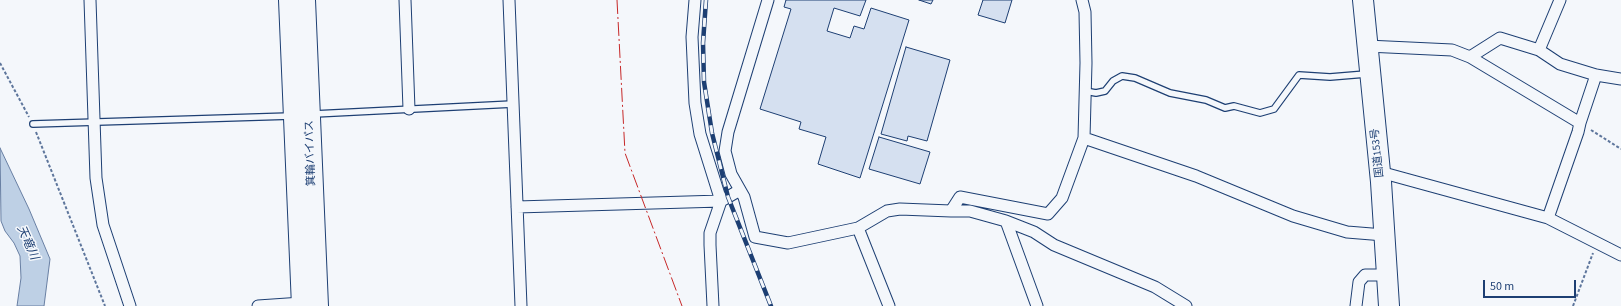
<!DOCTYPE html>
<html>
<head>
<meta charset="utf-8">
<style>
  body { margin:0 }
  #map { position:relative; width:1621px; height:306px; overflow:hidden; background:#f4f7fb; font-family:"Source Sans 3",sans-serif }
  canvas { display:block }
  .scale { position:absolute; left:1483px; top:280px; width:93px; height:18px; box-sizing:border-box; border:2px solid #1d3f73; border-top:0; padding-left:5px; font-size:12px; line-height:14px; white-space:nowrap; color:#1d3f73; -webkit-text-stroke:3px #f4f7fb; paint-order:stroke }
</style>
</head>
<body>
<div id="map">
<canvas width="1621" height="306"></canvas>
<div class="scale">50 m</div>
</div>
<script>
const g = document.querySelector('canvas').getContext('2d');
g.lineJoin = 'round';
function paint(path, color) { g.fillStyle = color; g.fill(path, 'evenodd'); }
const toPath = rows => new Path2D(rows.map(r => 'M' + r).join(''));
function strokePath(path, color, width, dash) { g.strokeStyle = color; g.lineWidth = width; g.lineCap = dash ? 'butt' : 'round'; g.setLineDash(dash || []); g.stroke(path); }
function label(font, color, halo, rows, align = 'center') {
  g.font = font + ' "Source Sans 3","Noto Sans JP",sans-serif'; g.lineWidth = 3; g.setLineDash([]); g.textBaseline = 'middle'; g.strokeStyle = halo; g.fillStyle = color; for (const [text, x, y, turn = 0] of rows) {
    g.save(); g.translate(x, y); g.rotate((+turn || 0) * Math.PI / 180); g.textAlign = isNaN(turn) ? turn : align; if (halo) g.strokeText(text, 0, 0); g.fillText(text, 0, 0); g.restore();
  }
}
const water = toPath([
  [0,148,29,209,50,259,44,306,17,306,21,278,20,256,14,243,5,231,1,221,0,148]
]);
paint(water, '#bed0e5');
strokePath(water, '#687fa3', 1);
const building = toPath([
  [786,0,866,0,860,16,834,8,827,31,850,38,854,26,864,29,871,8,909,20,860,178,818,164,826,137,799,129,801,122,760,109,791,9,784,7,786,0],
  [919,0,933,0,931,4,919,0],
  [983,0,1012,0,1005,23,978,15,983,0],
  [906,47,950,60,927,141,908,136,907,141,881,134,906,47],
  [879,137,930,152,920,184,869,169,879,137]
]);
paint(building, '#d5e0f0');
strokePath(building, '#1d3f73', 1);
const lane = toPath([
  [1085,91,1096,93,1105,91,1113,81,1122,76,1135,78,1170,93,1206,100,1225,108,1234,106,1260,113,1274,109,1299,75,1330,77,1366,74],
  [314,114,513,104],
  [33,124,291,116]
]);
const street = toPath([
  [90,0,96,178,103,225,130,306],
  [405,0,409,109],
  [509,0,521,306],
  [695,0,692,37,695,103,700,134,721,201,710,233,710,245,713,306],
  [768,0,728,132,725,151,731,174,744,197,755,237,788,243,858,228,889,306],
  [1560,0,1539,50,1560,64,1596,75,1621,79],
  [1367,46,1452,50,1470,57,1580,123],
  [1470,57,1500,38,1539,50],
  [1084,138,1196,176,1293,216,1347,232,1384,235],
  [1380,172,1548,218,1621,255],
  [517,207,721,201,740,190],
  [951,211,970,211,1006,221,1037,306],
  [1548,218,1578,132,1580,123,1596,75],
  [1006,221,1034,232,1054,245,1155,287,1186,306],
  [858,228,887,211,900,209,951,211,960,197,1048,214,1062,198,1084,138,1086,63,1085,12,1082,0],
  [258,306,302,303],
  [1356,306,1359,282,1365,275,1387,275]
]);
const highway = toPath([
  [289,0,302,306],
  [305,0,318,306],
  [1363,0,1381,182,1389,306]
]);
strokePath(lane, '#1d3f73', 8);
strokePath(street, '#1d3f73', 13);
strokePath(highway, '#1d3f73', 22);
strokePath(toPath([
  [0,63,29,117],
  [1591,130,1621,149],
  [36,132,105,306],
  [1573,306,1593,253]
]), '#5e769c', 2, [3, 2]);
strokePath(lane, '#f4f7fb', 5.5);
strokePath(street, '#f4f7fb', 11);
strokePath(highway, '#f4f7fb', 20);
const rail = toPath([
  [706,0,703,43,704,82,712,133,728,197,771,306]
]);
strokePath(rail, '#1d3f73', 4.5);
strokePath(rail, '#f4f7fb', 3, [9]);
strokePath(toPath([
  [617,0,625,153,682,306]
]), '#c62828', 1, [14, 3, 2, 3]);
label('11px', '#1d3f73', '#f4f7fb', [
  ["箕輪バイパス",311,153,-92],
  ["国道153号",1378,153,-96]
]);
label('italic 12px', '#1d3f73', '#f4f7fb', [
  ["天竜川",27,243,66]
]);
</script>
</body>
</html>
